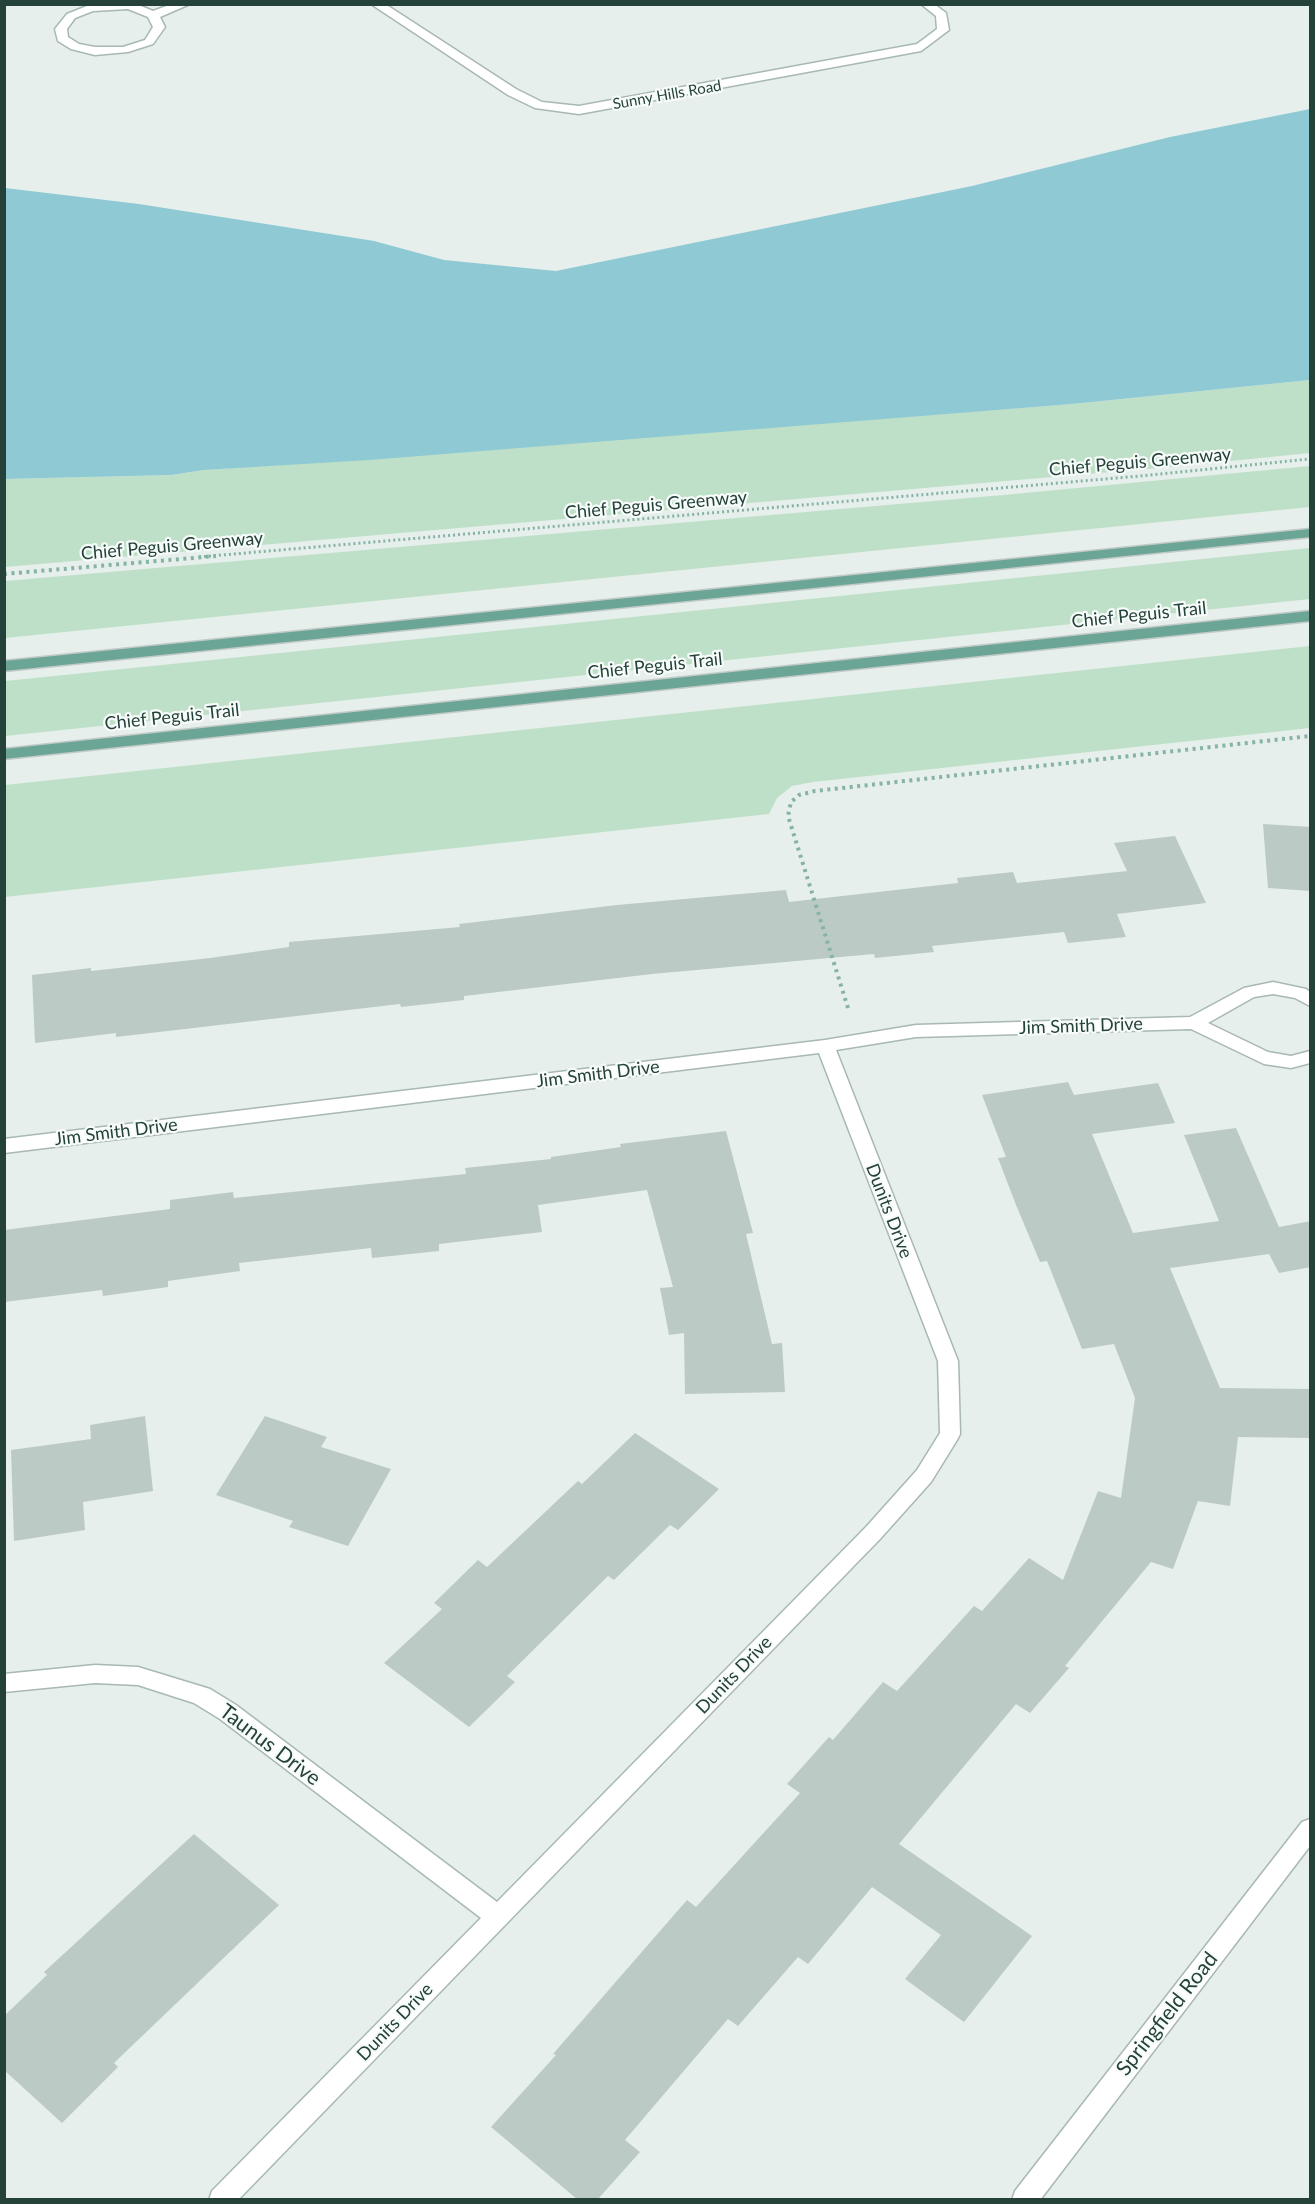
<!DOCTYPE html>
<html>
<head>
<meta charset="utf-8">
<style>
  body { margin:0 }
  #map { position:relative; width:1315px; height:2204px; overflow:hidden; background:#e6efeb; font-family:Lato,sans-serif }
  canvas { display:block }
  .frame { position:absolute; inset:0; border:6px solid #24423a; pointer-events:none }
</style>
</head>
<body>
<div id="map">
<canvas width="1315" height="2204"></canvas>
<div class="frame"></div>
</div>
<script>
const g = document.querySelector('canvas').getContext('2d');
g.lineJoin = 'round';
function paint(path, color) { g.fillStyle = color; g.fill(path, 'evenodd'); }
const toPath = rows => new Path2D(rows.map(r => 'M' + r).join(''));
function strokePath(path, color, width, dash) { g.strokeStyle = color; g.lineWidth = width; g.lineCap = dash ? 'butt' : 'round'; g.setLineDash(dash || []); g.stroke(path); }
function label(font, color, halo, rows, align = 'center') {
  g.font = font + ' Lato,sans-serif'; g.lineWidth = 4.5; g.setLineDash([]); g.textBaseline = 'middle'; g.strokeStyle = halo; g.fillStyle = color; for (const [text, x, y, turn = 0] of rows) {
    g.save(); g.translate(x, y); g.rotate((+turn || 0) * Math.PI / 180); g.textAlign = isNaN(turn) ? turn : align; if (halo) g.strokeText(text, 0, 0); g.fillText(text, 0, 0); g.restore();
  }
}
paint(toPath([
  [1310,380,1310,453,1181,466,5,567,4,479,171,475,204,470,1072,404],
  [1310,466,1310,507,5,638,5,581,1003,495],
  [1310,548,1310,599,5,736,5,681],
  [1310,646,1310,728,813,782,792,786,777,798,769,814,5,897,5,785]
]), '#bfe0c8');
paint(toPath([
  [1310,109,1310,380,1072,404,369,460,204,470,171,475,5,479,5,188,139,204,374,241,444,260,556,271,972,186,1170,137]
]), '#8ec9d4');
paint(toPath([
  [1263,824,1311,827,1311,891,1268,888],
  [1175,836,1206,903,1117,914,1126,937,1068,943,1064,932,932,946,934,952,875,958,874,954,652,974,464,996,464,1000,401,1007,400,1004,116,1037,116,1033,35,1043,32,975,91,968,91,971,210,958,289,947,289,942,460,927,459,924,617,905,786,890,789,902,958,883,957,878,1013,872,1017,883,1127,871,1114,843],
  [1068,1082,1074,1095,1158,1083,1175,1123,1092,1134,1133,1233,1219,1221,1184,1135,1236,1128,1279,1227,1311,1221,1311,1267,1279,1273,1269,1254,1170,1268,1220,1388,1311,1389,1311,1438,1238,1437,1230,1506,1198,1501,1173,1569,1151,1562,1065,1666,1069,1668,1030,1713,1016,1704,899,1844,1032,1936,964,2022,905,1979,941,1935,872,1887,808,1964,798,1957,738,2026,728,2019,625,2140,640,2152,598,2199,577,2199,491,2127,556,2055,553,2054,687,1900,696,1907,800,1793,787,1784,829,1737,833,1740,883,1682,897,1691,974,1606,982,1611,1029,1558,1063,1580,1098,1491,1121,1498,1135,1398,1114,1344,1082,1349,1047,1261,1040,1262,1016,1205,998,1158,1006,1157,982,1095],
  [726,1131,753,1233,746,1234,772,1344,782,1343,785,1392,685,1394,684,1333,669,1335,660,1288,673,1287,647,1190,538,1205,542,1232,439,1244,439,1251,372,1258,371,1248,239,1263,240,1271,168,1281,168,1287,103,1296,102,1290,4,1302,4,1230,170,1209,170,1200,233,1192,234,1198,466,1174,465,1168,551,1159,551,1157,621,1147,620,1144],
  [145,1416,153,1491,83,1502,85,1530,14,1541,11,1450,91,1439,90,1425],
  [265,1416,327,1437,321,1447,391,1469,348,1546,289,1527,293,1521,216,1495],
  [635,1433,719,1489,678,1530,670,1525,614,1580,608,1576,507,1676,515,1682,469,1727,384,1663,442,1609,434,1603,478,1560,487,1567,578,1481,582,1484],
  [194,1834,279,1905,114,2063,118,2067,62,2123,4,2070,4,2016,47,1975,44,1972]
]), '#bbcac4');
const service = toPath([
  [1310,1819,1310,1846,1040,2200,1012,2200,1015,2191,1302,1822,1310,1819]
]);
const minor = toPath([
  [92,4,136,4,153,11,172,4,190,4,160,17,165,27,153,44,128,52,95,55,71,49,58,41,55,29,67,14,92,4],
  [128,9,148,17,153,27,145,40,123,47,95,47,79,44,68,37,67,29,75,18,93,11,128,9],
  [371,4,385,4,516,89,542,102,579,106,917,44,937,29,936,16,921,4,934,4,946,13,949,30,921,51,579,114,535,108,508,95,371,4],
  [1273,982,1306,989,1310,992,1310,1006,1295,998,1273,994,1254,997,1208,1023,1268,1052,1291,1056,1310,1051,1310,1063,1291,1068,1264,1064,1191,1029,916,1037,836,1050,958,1361,960,1434,957,1440,931,1482,880,1539,238,2200,209,2200,212,2191,481,1918,220,1719,194,1703,138,1685,95,1683,4,1692,4,1674,95,1665,138,1667,210,1689,236,1705,497,1902,866,1527,917,1470,940,1433,938,1361,819,1053,4,1153,4,1139,825,1040,916,1025,1190,1017,1244,988,1273,982]
]);
const primary = toPath([
  [1310,529,1310,537,4,671,4,661,1310,529],
  [1310,611,1310,621,4,759,4,749,1310,611]
]);
strokePath(service, '#a8b8b2', 3);
strokePath(minor, '#a8b8b2', 3);
strokePath(primary, '#c2cac8', 3);
strokePath(toPath([
  [199,557,1140,476,1310,459]
]), '#86b3a5', 3, [2, 3]);
strokePath(toPath([
  [4,574,216,556],
  [848,1008,788,816,791,802,799,795,815,791,1310,736]
]), '#86b3a5', 4, [3, 4.5]);
paint(service, '#fff');
paint(minor, '#fff');
paint(primary, '#6aa596');
label('15px', '#24423a', '#f7fbf9', [
  ["Sunny Hills Road",667,95,-10]
]);
label('18px', '#24423a', '#f7fbf9', [
  ["Chief Peguis Greenway",1140,462,-5],
  ["Chief Peguis Greenway",656,505,-5],
  ["Chief Peguis Greenway",172,546,-5],
  ["Chief Peguis Trail",1139,615,-6],
  ["Chief Peguis Trail",655,666,-6],
  ["Chief Peguis Trail",172,717,-6],
  ["Jim Smith Drive",1081,1026,-2],
  ["Jim Smith Drive",598,1074,-7],
  ["Jim Smith Drive",116,1132,-7],
  ["Dunits Drive",889,1211,69],
  ["Dunits Drive",734,1675,-46],
  ["Dunits Drive",395,2022,-46]
]);
label('21px', '#24423a', '#f7fbf9', [
  ["Taunus Drive",270,1745,37],
  ["Springfield Road",1167,2014,-52]
]);
</script>
</body>
</html>
